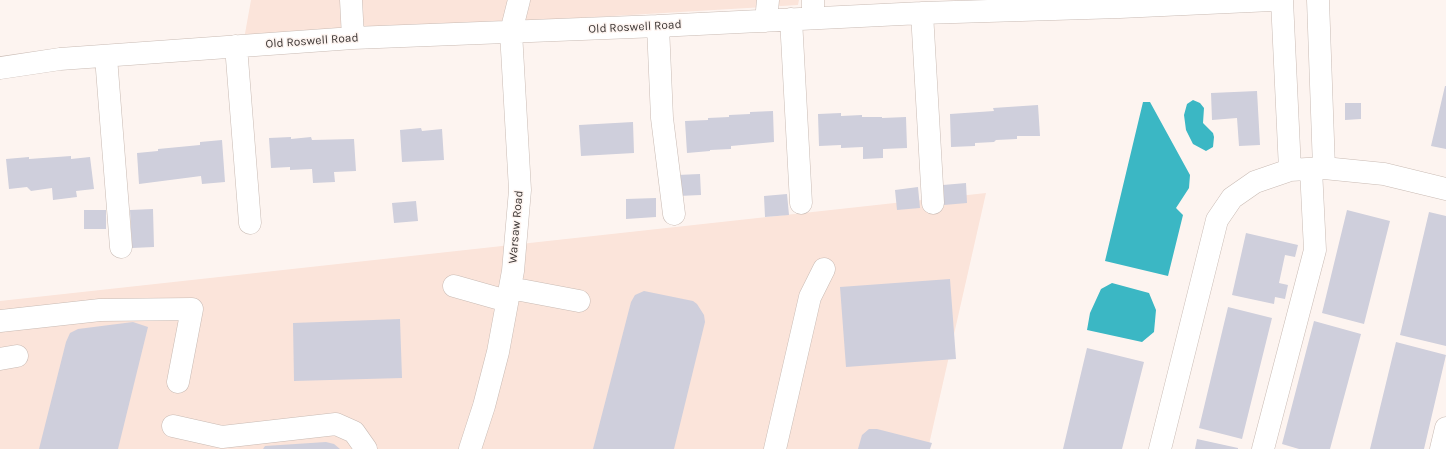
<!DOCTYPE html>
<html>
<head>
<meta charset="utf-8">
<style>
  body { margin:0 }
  canvas { display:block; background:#fdf4f0 }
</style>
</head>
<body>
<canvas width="1446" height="449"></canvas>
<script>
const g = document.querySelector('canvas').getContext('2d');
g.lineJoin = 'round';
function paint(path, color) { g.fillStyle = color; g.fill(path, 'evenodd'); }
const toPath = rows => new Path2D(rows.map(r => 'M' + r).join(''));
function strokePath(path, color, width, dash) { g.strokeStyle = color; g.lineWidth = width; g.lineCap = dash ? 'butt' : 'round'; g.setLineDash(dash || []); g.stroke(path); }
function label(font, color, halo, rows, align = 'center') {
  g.font = font + ' Karla,sans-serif'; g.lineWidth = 3; g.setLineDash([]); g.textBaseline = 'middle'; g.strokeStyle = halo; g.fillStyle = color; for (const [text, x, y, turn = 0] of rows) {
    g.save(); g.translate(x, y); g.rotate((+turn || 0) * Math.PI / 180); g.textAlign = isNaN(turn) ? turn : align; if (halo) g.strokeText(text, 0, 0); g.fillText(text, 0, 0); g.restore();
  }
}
paint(toPath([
  [251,0,799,0,798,5,512,22,241,56],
  [986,193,928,449,0,449,0,301]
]), '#fbe4da');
paint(toPath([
  [1193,100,1200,103,1204,108,1203,123,1213,133,1214,137,1213,147,1206,151,1193,144,1186,130,1184,115,1187,104],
  [1143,102,1150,102,1190,175,1189,188,1176,208,1183,215,1168,276,1105,261],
  [1112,283,1149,293,1156,310,1154,332,1142,342,1087,330,1090,313,1101,289]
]), '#3bb7c4');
paint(toPath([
  [1445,86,1446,86,1446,149,1431,146],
  [1257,91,1260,145,1239,146,1237,118,1212,120,1211,93],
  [1345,103,1361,103,1361,119,1345,120],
  [1038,105,1040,136,1017,136,1017,139,996,140,994,142,975,143,975,146,951,147,950,114,994,111,993,108],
  [773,111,774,142,731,146,731,149,710,150,710,151,687,153,685,121,708,120,708,118,729,117,729,115,750,114,750,112],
  [841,113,841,116,862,115,862,117,882,117,882,118,906,117,907,148,883,149,883,158,863,159,863,147,841,148,841,145,819,146,818,114],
  [633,122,634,153,581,156,579,125],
  [421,128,422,131,442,129,444,160,402,162,400,130],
  [291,137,291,139,311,137,312,140,354,139,356,171,334,172,335,182,313,183,312,169,290,170,290,167,271,168,269,138],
  [222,140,225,182,202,184,201,176,139,184,137,153,158,151,158,149,200,145,200,142],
  [71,156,71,159,90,157,94,189,76,191,77,197,53,200,52,188,31,191,27,187,9,189,6,159,29,157,29,159],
  [700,174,701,195,678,196,677,175],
  [966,183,967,203,944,205,943,185],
  [918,187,920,208,897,210,895,190],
  [787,194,789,215,765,217,764,196],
  [656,198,656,217,626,219,626,199],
  [416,201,418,221,394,223,392,203],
  [153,209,154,247,132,248,130,210],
  [84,210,106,210,106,229,84,229],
  [1347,210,1390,221,1364,324,1322,313],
  [1429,212,1446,216,1446,346,1400,335],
  [1246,233,1298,245,1295,257,1285,255,1279,283,1288,285,1285,299,1275,297,1274,304,1232,295],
  [950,279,956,359,846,367,840,287],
  [644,291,693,301,697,304,704,315,705,322,674,449,593,449,631,302,635,295],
  [1228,307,1272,318,1242,439,1199,428],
  [400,319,402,378,294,381,293,323],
  [1314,321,1361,334,1330,449,1299,449,1282,444],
  [133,322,148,327,118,449,39,449,66,342,70,333,78,329],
  [1396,342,1446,355,1424,449,1370,449],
  [1087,348,1144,362,1122,449,1063,449],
  [869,429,877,429,932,443,930,449,858,449,862,435],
  [1197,439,1238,448,1238,449,1195,449],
  [326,442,334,444,340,449,263,449,265,446]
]), '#cfcfdc');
const minor = toPath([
  [351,0,353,38],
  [1282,0,1290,170],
  [1318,0,1324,168],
  [922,13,933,203],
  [813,18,813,0],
  [791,19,801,203],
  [766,21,768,0],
  [658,26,662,118,674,214],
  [236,46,250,223],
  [106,57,121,247],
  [0,68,60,59,353,38,658,26,922,13,1120,7,1272,0],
  [454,286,507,301],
  [510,288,579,301],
  [0,321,100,310,192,309,178,382],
  [0,359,17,356],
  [173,426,222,437,336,424,354,432,366,449],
  [470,449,484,406,498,352,513,271,520,190,511,32,519,0],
  [775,449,810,297,824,269],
  [1160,449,1217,220,1232,198,1255,182,1290,170,1324,168,1384,174,1446,189],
  [1263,449,1315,250,1311,169],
  [1441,449,1446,428]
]);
strokePath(minor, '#c9bbb4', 23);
strokePath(minor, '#fff', 22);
label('12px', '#3a3432', '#fdf4f0', [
  ["Old Roswell Road",635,27,-3],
  ["Old Roswell Road",312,41,-4],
  ["Warsaw Road",516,227,-85]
]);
</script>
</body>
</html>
